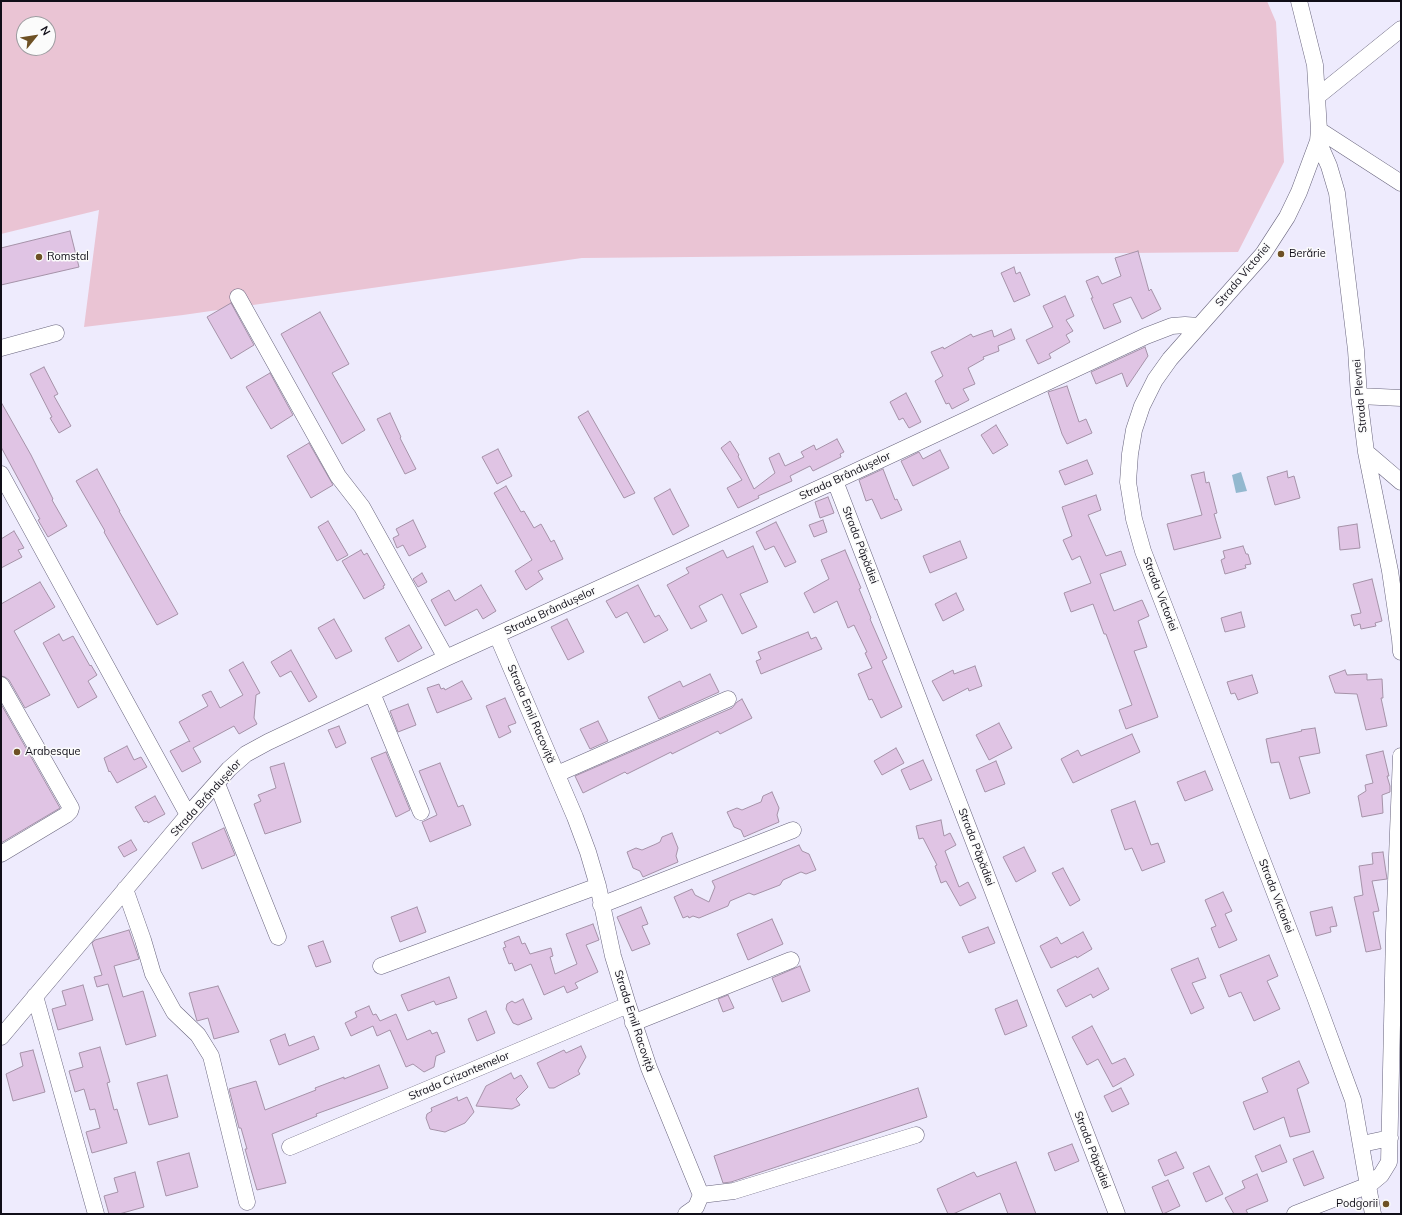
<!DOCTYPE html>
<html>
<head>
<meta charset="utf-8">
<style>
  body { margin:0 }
  #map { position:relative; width:1402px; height:1215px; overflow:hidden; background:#eeebfd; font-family:Mulish,sans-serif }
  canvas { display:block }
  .frame { position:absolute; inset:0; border:2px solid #100e18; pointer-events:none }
  .north { position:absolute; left:16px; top:16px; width:40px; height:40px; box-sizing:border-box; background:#fbfbfb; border:1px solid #9d9ca0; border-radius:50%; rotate:60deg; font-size:11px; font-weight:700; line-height:16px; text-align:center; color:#100e18 }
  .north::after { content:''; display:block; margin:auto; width:14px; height:18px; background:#6e5125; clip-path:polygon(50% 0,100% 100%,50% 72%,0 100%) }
</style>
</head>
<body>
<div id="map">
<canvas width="1402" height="1215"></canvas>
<div class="frame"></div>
<div class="north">N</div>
</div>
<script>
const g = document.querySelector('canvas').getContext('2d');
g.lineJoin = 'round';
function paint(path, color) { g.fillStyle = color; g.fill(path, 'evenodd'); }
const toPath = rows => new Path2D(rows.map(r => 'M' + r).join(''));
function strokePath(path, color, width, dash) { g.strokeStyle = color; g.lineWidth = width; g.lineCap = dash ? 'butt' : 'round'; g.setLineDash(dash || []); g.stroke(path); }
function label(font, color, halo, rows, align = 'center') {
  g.font = font + ' Mulish,sans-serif'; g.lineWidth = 3; g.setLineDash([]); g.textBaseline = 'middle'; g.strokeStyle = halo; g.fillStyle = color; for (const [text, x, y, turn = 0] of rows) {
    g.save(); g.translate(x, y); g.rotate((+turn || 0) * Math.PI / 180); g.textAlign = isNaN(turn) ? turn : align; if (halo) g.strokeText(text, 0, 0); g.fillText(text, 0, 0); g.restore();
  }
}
paint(toPath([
  [1,1,1267,1,1276,22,1284,162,1238,252,582,258,183,315,84,327,99,210,1,234],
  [24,24,48,24,48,48,24,48]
]), '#eac4d4');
paint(toPath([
  [1241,472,1247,491,1236,493,1232,475]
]), '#93b8cf');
const building = toPath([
  [70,231,79,267,1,285,1,248,70,231],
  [1138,251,1149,291,1151,289,1161,309,1142,319,1131,297,1113,304,1121,322,1104,329,1091,298,1093,298,1086,281,1098,276,1102,284,1121,276,1115,258,1138,251],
  [1014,267,1016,274,1020,272,1030,295,1014,302,1001,273,1014,267],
  [1065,296,1074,316,1066,320,1073,331,1066,335,1070,342,1049,354,1051,358,1038,364,1026,340,1053,327,1043,306,1065,296],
  [231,303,254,345,231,359,207,317,231,303],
  [320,312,349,364,332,373,365,430,342,444,281,334,320,312],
  [1011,329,1015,339,998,346,999,351,983,357,984,359,968,368,975,384,963,389,969,400,952,409,949,403,946,404,935,381,943,376,931,352,943,347,944,349,971,334,973,337,992,330,994,337,1011,329],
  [1145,347,1148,356,1127,387,1122,373,1096,384,1091,372,1145,347],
  [44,367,58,394,54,396,71,426,59,433,50,418,52,417,30,374,44,367],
  [270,373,293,415,271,429,246,387,270,373],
  [1067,386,1079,422,1086,419,1092,433,1067,444,1062,434,1048,392,1067,386],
  [906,393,921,422,909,428,903,418,899,420,890,402,906,393],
  [1,402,31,455,53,499,52,500,67,526,48,537,38,520,40,519,1,447,1,402],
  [588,411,635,493,624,498,578,417,588,411],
  [390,413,401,437,400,438,416,469,405,474,377,419,390,413],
  [996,425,1008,445,993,454,981,435,996,425],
  [837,439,844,452,840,454,841,457,813,471,810,466,790,476,792,481,758,496,759,498,738,508,727,488,742,480,721,448,730,441,739,455,738,456,754,489,775,473,769,458,779,453,785,466,804,457,801,452,814,445,816,450,837,439],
  [309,443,333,485,311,498,287,456,309,443],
  [498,449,512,476,497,484,482,457,498,449],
  [940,450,949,468,913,486,901,461,919,452,923,459,940,450],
  [1087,460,1093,474,1065,485,1059,471,1087,460],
  [97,469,120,511,119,511,178,614,157,625,104,532,105,531,76,481,97,469],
  [883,469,895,500,897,499,902,510,881,519,872,499,866,501,859,480,883,469],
  [1287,471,1288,478,1294,476,1300,498,1275,505,1267,477,1287,471],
  [1204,472,1206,483,1209,482,1217,513,1214,514,1221,538,1174,550,1167,524,1202,515,1191,475,1204,472],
  [506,486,521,512,524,511,534,528,541,524,551,542,554,540,563,559,538,571,543,579,526,590,515,571,532,560,494,493,506,486],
  [670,489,689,526,673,535,654,498,670,489],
  [1096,495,1101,510,1088,515,1106,556,1121,551,1126,565,1100,574,1114,611,1142,600,1149,616,1138,621,1147,647,1134,651,1158,717,1126,729,1119,710,1132,705,1106,634,1104,634,1093,604,1071,612,1064,593,1091,583,1080,556,1072,560,1063,540,1072,536,1062,507,1096,495],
  [828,497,834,513,820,518,815,502,828,497],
  [413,520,426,547,409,556,403,545,397,548,393,538,399,535,396,529,413,520],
  [823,520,827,532,814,537,809,525,823,520],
  [328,521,348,555,337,561,318,527,328,521],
  [776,522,796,562,785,567,774,546,765,550,756,532,776,522],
  [1357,524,1360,548,1340,550,1338,527,1357,524],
  [14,531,24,548,18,550,22,557,1,568,1,539,14,531],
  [960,541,967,558,930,573,923,556,960,541],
  [753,546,768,582,740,594,757,627,742,634,722,594,699,606,707,621,691,629,667,585,689,573,686,568,723,550,727,558,753,546],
  [1243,546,1246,554,1248,554,1251,564,1245,565,1246,568,1225,574,1221,560,1225,558,1223,551,1243,546],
  [361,550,364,555,367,553,385,585,383,586,384,588,364,599,342,561,361,550],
  [845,550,861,588,859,589,871,618,870,619,887,658,882,661,902,707,881,718,872,699,869,700,858,674,872,668,865,653,867,652,854,625,848,628,837,601,814,613,804,593,829,579,821,560,845,550],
  [422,573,427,582,418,587,413,579,422,573],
  [1372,579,1382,621,1375,623,1376,626,1361,629,1360,624,1354,626,1351,615,1361,613,1353,584,1372,579],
  [40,582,55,607,14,631,50,695,25,708,9,680,5,677,1,676,1,604,40,582],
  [481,585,496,611,483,619,477,609,445,626,431,600,449,590,455,601,481,585],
  [638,585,655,617,659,615,668,630,644,643,627,612,616,618,606,601,638,585],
  [956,593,964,610,943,621,935,604,956,593],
  [1241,612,1245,627,1225,632,1221,618,1241,612],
  [334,619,352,651,336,659,318,628,334,619],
  [567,619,584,652,568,660,551,627,567,619],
  [409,625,422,648,398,662,385,638,409,625],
  [808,632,811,639,816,637,822,649,761,674,756,661,761,659,758,652,808,632],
  [59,634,63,641,73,636,90,666,91,665,97,675,88,681,97,697,78,708,43,643,59,634],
  [291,650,317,697,309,702,291,671,280,677,271,662,291,650],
  [243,662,260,693,256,695,254,718,257,724,239,734,234,726,193,748,201,762,182,772,170,751,189,741,190,742,179,722,208,706,202,695,211,691,220,708,243,695,229,670,243,662],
  [975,666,982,686,969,691,968,688,943,701,932,681,953,670,954,674,975,666],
  [1345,670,1347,675,1367,674,1367,680,1382,679,1383,698,1381,698,1387,726,1366,730,1357,694,1335,693,1329,676,1345,670],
  [710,674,719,692,659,719,648,697,680,681,683,687,710,674],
  [1252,675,1258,693,1238,700,1235,693,1231,694,1227,682,1252,675],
  [462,681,472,699,437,713,427,688,439,684,441,689,444,688,445,690,462,681],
  [505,698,516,723,508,726,511,732,499,738,486,706,505,698],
  [742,699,752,718,720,734,718,731,672,754,671,752,627,774,625,772,583,793,575,776,732,708,737,702,742,699],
  [1,704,60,808,1,843,1,704],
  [408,704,416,725,398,732,390,711,408,704],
  [598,721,608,741,590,749,580,729,598,721],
  [999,723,1012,748,989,760,976,735,999,723],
  [339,726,346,743,336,748,328,730,339,726],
  [1315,728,1320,753,1299,757,1310,793,1290,799,1279,762,1271,763,1266,739,1302,731,1301,730,1315,728],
  [1132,734,1140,752,1073,783,1061,759,1078,750,1081,756,1132,734],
  [127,746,134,760,141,757,147,767,117,783,110,771,109,772,104,758,127,746],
  [896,748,904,763,882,775,874,761,896,748],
  [1383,751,1389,776,1387,776,1390,786,1390,792,1382,795,1383,813,1362,817,1358,796,1366,791,1365,785,1373,783,1366,755,1383,751],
  [386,752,410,810,396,817,371,758,386,752],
  [923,760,932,780,910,790,901,770,923,760],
  [996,761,1005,784,985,792,976,770,996,761],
  [284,763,301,822,265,834,254,804,261,801,258,795,276,788,270,767,284,763],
  [440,763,458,807,463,805,471,825,430,842,422,822,437,815,419,771,440,763],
  [1205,771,1213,790,1185,801,1177,782,1205,771],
  [772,792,779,808,777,815,779,822,744,837,741,830,734,827,727,812,737,808,742,810,756,804,761,802,763,796,772,792],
  [155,796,165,814,148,823,147,821,144,822,135,807,155,796],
  [1135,801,1151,845,1158,843,1165,862,1142,871,1132,848,1125,850,1111,810,1135,801],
  [941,820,944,836,950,833,956,845,945,851,959,887,968,882,976,898,960,906,946,881,941,883,935,866,937,865,923,838,919,839,916,826,941,820],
  [224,828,235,855,202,869,192,843,224,828],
  [672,833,678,848,676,856,678,862,643,877,640,871,633,868,627,852,636,848,642,850,656,844,660,842,662,837,672,833],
  [131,840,137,850,124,857,118,847,131,840],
  [799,845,802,851,809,854,816,870,806,874,801,872,783,880,780,885,754,895,749,893,730,901,728,906,699,918,693,916,689,918,688,916,683,918,674,897,692,889,695,895,709,902,715,887,712,881,799,845],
  [1024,847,1036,871,1016,882,1003,857,1024,847],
  [1383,852,1387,879,1372,881,1379,911,1373,912,1381,949,1366,952,1354,897,1363,895,1359,866,1373,864,1372,853,1383,852],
  [1063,868,1080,900,1070,906,1052,873,1063,868],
  [1223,892,1232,911,1225,914,1237,940,1219,948,1211,928,1216,926,1205,900,1223,892],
  [417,907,426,932,400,942,391,917,417,907],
  [641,907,648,924,642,926,650,944,632,951,617,917,641,907],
  [1332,907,1337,926,1330,927,1331,932,1316,936,1310,912,1332,907],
  [772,919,783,944,748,960,737,934,772,919],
  [593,924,599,940,586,945,598,972,575,983,578,988,567,993,564,986,544,995,531,964,515,971,512,963,509,964,503,948,506,947,504,942,519,936,522,944,525,943,530,954,551,948,553,956,550,957,555,974,577,964,566,934,593,924],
  [988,927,995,943,969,953,962,937,988,927],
  [129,930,139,959,114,966,123,997,143,991,156,1036,126,1045,108,984,97,987,94,977,102,975,92,943,95,940,129,930],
  [1083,932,1092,949,1077,958,1076,956,1051,968,1040,946,1057,937,1061,944,1083,932],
  [323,941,331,962,316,967,308,946,323,941],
  [1269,955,1278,976,1267,981,1280,1009,1254,1021,1241,992,1229,997,1220,975,1269,955],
  [1198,958,1206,978,1192,983,1204,1008,1191,1014,1171,969,1198,958],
  [800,966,810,991,782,1002,772,978,800,966],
  [1098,968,1109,989,1093,998,1091,994,1066,1007,1057,990,1098,968],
  [449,977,457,998,436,1005,434,1001,408,1011,401,995,449,977],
  [83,985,93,1020,58,1030,52,1009,66,1005,62,991,83,985],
  [218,986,239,1032,214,1039,208,1018,197,1021,189,993,218,986],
  [728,995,734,1008,723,1012,718,999,728,995],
  [523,999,532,1019,518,1025,513,1023,506,1009,507,1004,512,1001,515,1003,523,999],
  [1017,1000,1027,1026,1005,1035,995,1009,1017,1000],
  [369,1006,373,1015,376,1014,380,1021,396,1014,407,1040,430,1030,432,1034,437,1032,445,1052,436,1056,434,1067,424,1072,413,1064,406,1067,390,1030,377,1036,373,1026,351,1036,345,1023,357,1017,355,1012,369,1006],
  [486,1011,495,1033,477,1041,468,1019,486,1011],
  [1092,1026,1112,1064,1125,1058,1134,1075,1113,1087,1098,1059,1087,1065,1072,1037,1092,1026],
  [285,1034,289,1046,314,1036,319,1049,279,1065,270,1040,285,1034],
  [581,1046,586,1057,578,1071,580,1074,554,1088,549,1088,537,1063,564,1050,566,1053,581,1046],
  [100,1047,110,1082,107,1083,114,1110,117,1109,127,1143,92,1153,86,1132,100,1128,95,1109,90,1110,84,1089,75,1092,69,1071,83,1067,79,1053,100,1047],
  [33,1050,45,1092,13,1101,6,1074,23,1066,20,1053,33,1050],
  [1299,1061,1309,1083,1297,1089,1310,1132,1290,1137,1284,1117,1254,1130,1243,1102,1268,1092,1262,1078,1299,1061],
  [379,1065,388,1088,316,1114,317,1116,272,1134,286,1183,257,1190,245,1149,247,1149,241,1128,239,1128,229,1089,256,1081,265,1110,316,1090,315,1088,344,1077,344,1079,379,1065],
  [511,1073,514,1079,521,1075,528,1087,516,1099,520,1105,512,1109,476,1106,486,1086,511,1073],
  [167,1075,178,1117,149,1125,137,1083,167,1075],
  [918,1088,927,1117,731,1182,723,1183,714,1156,918,1088],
  [1121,1088,1129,1104,1112,1112,1104,1096,1121,1088],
  [457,1097,458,1101,467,1097,474,1112,465,1123,445,1132,430,1129,426,1118,427,1114,432,1111,431,1108,457,1097],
  [1072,1144,1079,1161,1055,1171,1048,1153,1072,1144],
  [1280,1145,1287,1162,1262,1172,1255,1156,1280,1145],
  [1313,1151,1324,1178,1304,1186,1293,1159,1313,1151],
  [1176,1152,1184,1168,1165,1176,1158,1160,1176,1152],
  [189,1153,198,1187,166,1196,157,1162,189,1153],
  [1016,1162,1036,1214,1008,1214,1000,1193,953,1214,948,1214,937,1189,974,1172,977,1177,1016,1162],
  [1209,1166,1223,1194,1206,1202,1193,1173,1209,1166],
  [135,1172,144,1207,119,1214,109,1214,104,1196,118,1192,114,1178,135,1172],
  [1257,1174,1268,1201,1246,1210,1248,1214,1234,1214,1225,1198,1245,1188,1242,1181,1257,1174],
  [1168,1180,1180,1206,1163,1214,1152,1187,1168,1180]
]);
paint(building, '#e0c4e4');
strokePath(building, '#a592a8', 1);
const minor = toPath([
  [1299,1,1315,65,1319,130,1318,141,1299,192,1287,217,1263,254,1170,359,1155,380,1142,406,1134,430,1130,454,1128,482,1134,519,1143,551,1315,997,1353,1100,1373,1214],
  [1318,96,1401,29],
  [1319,130,1401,183],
  [1318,141,1329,166,1337,193,1356,350,1359,396,1366,452,1390,571,1400,639,1401,652],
  [238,297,338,476,362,507,446,658],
  [1,348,56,333],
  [1359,396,1401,398],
  [1366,452,1401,482],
  [1,474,188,815],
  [835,481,1117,1214],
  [497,635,575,817,588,852,598,886,613,956,628,1005,649,1068,701,1195,734,1191,916,1135],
  [1,685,71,808,70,811,66,815,1,854],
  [372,693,421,812],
  [557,774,728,699],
  [217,784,278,937],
  [125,889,143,940,153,974,174,1012,198,1035,211,1056,247,1202],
  [601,905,793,830],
  [381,966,598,886],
  [35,996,96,1214],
  [633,1023,791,960],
  [1,1037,188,815,229,769,246,754,268,742,446,658,835,481,1146,336,1172,326,1185,325,1199,326],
  [1362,1144,1390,1138],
  [290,1147,628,1005],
  [686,1214,696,1207,701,1195],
  [1295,1214,1369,1185,1381,1175,1389,1162,1394,933,1401,756]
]);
strokePath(minor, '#68647d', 17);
strokePath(minor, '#fff', 16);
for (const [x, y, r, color] of [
  [1281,254,4,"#6e5125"],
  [39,257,4,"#6e5125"],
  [17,752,4,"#6e5125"],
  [1386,1204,4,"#6e5125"]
]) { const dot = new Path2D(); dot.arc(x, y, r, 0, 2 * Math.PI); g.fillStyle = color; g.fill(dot); strokePath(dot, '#fbfbfb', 1.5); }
label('11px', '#100e18', '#fbfbfb', [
  ["Berărie",1289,254],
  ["Romstal",47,257],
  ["Arabesque",25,752],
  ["Podgorii",1378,1204,"right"]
], 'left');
label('11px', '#100e18', '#fbfbfb', [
  ["Strada Victoriei",1243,275,-50],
  ["Strada Plevnei",1360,396,-95],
  ["Strada Brândușelor",845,476,-25],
  ["Strada Păpădiei",860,545,69],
  ["Strada Victoriei",1160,594,69],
  ["Strada Brândușelor",550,611,-25],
  ["Strada Emil Racoviță",531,714,67],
  ["Strada Brândușelor",206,798,-48],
  ["Strada Păpădiei",976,847,69],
  ["Strada Victoriei",1276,896,69],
  ["Strada Emil Racoviță",634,1021,72],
  ["Strada Crizantemelor",459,1076,-23],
  ["Strada Păpădiei",1092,1150,69]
]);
</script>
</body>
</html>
